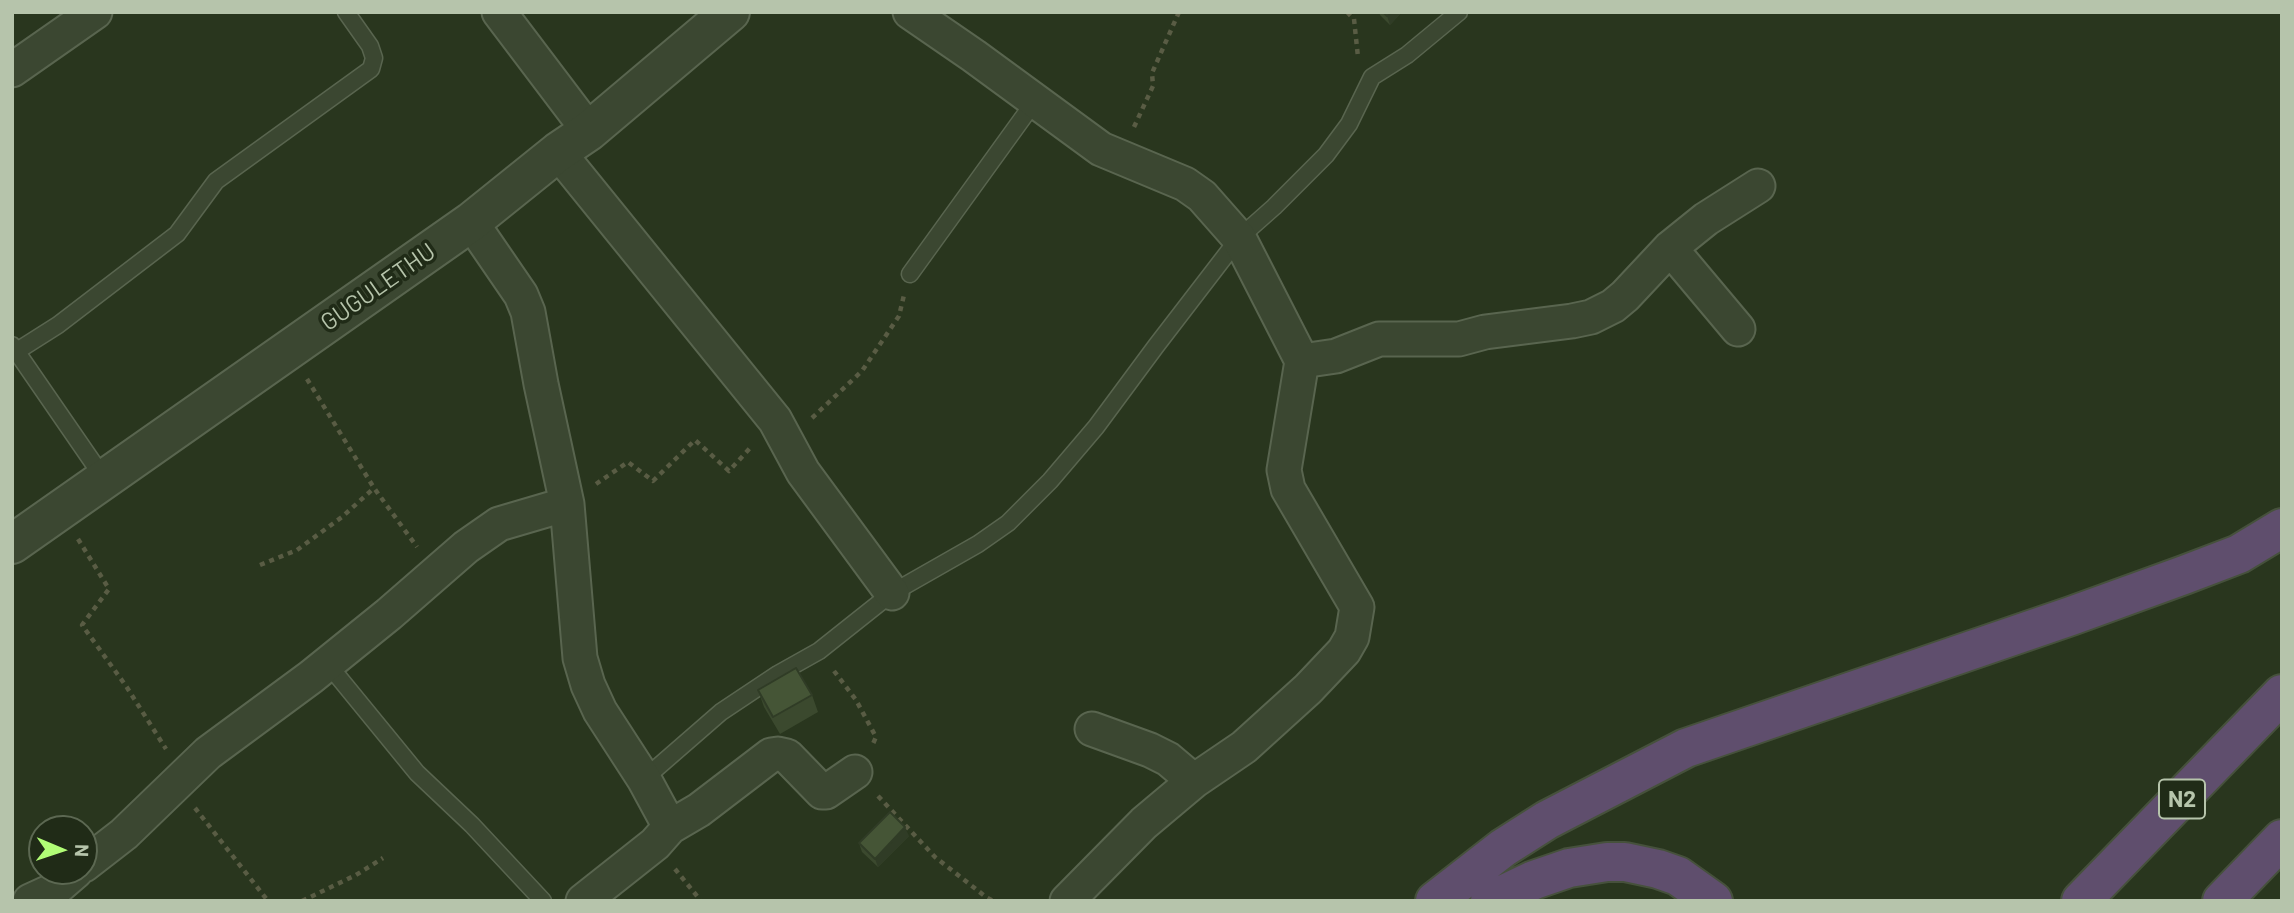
<!DOCTYPE html>
<html>
<head>
<meta charset="utf-8">
<style>
  body { margin:0 }
  #map { position:relative; width:2294px; height:913px; overflow:hidden; background:#29361e; font-family:Barlow,sans-serif }
  canvas { display:block }
  .frame { position:absolute; inset:0; border:14px solid #b6c4ab; pointer-events:none }
  .north { position:absolute; left:28px; top:815px; width:70px; height:70px; box-sizing:border-box; background:#202b17; border:2px solid #5c6852; border-radius:50%; rotate:92deg; font-size:19px; font-weight:700; line-height:28px; text-align:center; color:#b6c4ab }
  .north::after { content:''; display:block; margin:auto; width:24px; height:32px; background:#b1fd76; clip-path:polygon(50% 0,100% 100%,50% 72%,0 100%) }
</style>
</head>
<body>
<div id="map">
<canvas width="2294" height="913"></canvas>
<div class="frame"></div>
<div class="north">N</div>
</div>
<script>
const g = document.querySelector('canvas').getContext('2d');
g.lineJoin = 'round';
const toPath = rows => new Path2D(rows.map(r => 'M' + r).join(''));
function strokePath(path, color, width, dash) { g.strokeStyle = color; g.lineWidth = width; g.lineCap = dash ? 'butt' : 'round'; g.setLineDash(dash || []); g.stroke(path); }
function paint(path, color) { g.fillStyle = color; g.fill(path, 'evenodd'); }
function label(font, color, halo, rows, align = 'center') {
  g.font = font + ' Barlow,sans-serif'; g.lineWidth = 7; g.setLineDash([]); g.textBaseline = 'middle'; g.strokeStyle = halo; g.fillStyle = color; for (const [text, x, y, turn = 0] of rows) {
    g.save(); g.translate(x, y); g.rotate((+turn || 0) * Math.PI / 180); g.textAlign = isNaN(turn) ? turn : align; if (halo) g.strokeText(text, 0, 0); g.fillText(text, 0, 0); g.restore();
  }
}
const service = toPath([
  [910,274,1035,101],
  [12,345,105,480],
  [17,351,58,325,177,234,216,181,371,69,374,58,370,46,346,12],
  [327,663,417,773,472,825,543,901],
  [644,779,721,712,778,674,819,651,892,593,978,544,1008,523,1050,481,1096,427,1156,346,1239,238,1274,207,1326,155,1349,124,1372,77,1407,55,1459,12]
]);
const minor = toPath([
  [499,12,589,131],
  [910,12,974,56,1101,149,1185,184,1202,196,1239,238,1302,361,1284,470,1288,489,1357,607,1352,637,1344,651,1308,689,1244,747,1194,781,1144,823,1067,901],
  [12,70,95,12],
  [558,152,775,420,803,472,892,593],
  [471,222,521,295,528,312,541,384,567,504,580,658,588,685,600,711,644,779,670,827],
  [1670,248,1738,329],
  [1302,361,1336,356,1379,339,1459,339,1485,332,1572,321,1591,317,1613,306,1625,296,1670,248,1706,219,1758,186],
  [1092,729,1150,750,1168,759,1194,781],
  [84,865,124,834,208,753,311,677,389,614,466,547,499,524,567,504],
  [30,901,54,890,76,871],
  [583,901,655,844,670,827,699,810,771,755,778,754,787,756,822,792,826,792,855,772]
]);
const tertiary = toPath([
  [12,544,471,222,558,152,589,131,730,12]
]);
const motorway = toPath([
  [1435,901,1503,848,1547,820,1686,748,2071,616,2184,575,2239,554,2282,528],
  [1490,901,1534,880,1569,868,1607,862,1625,862,1658,869,1678,876,1713,901],
  [2081,901,2282,694],
  [2222,901,2282,839]
]);
strokePath(service, '#59654f', 19);
strokePath(minor, '#59654f', 37);
strokePath(tertiary, '#59654f', 42);
strokePath(motorway, '#46513c', 42);
strokePath(toPath([
  [1347,12,1354,19,1358,57],
  [1134,127,1153,86,1152,73,1179,12],
  [307,379,374,488,417,547],
  [812,418,862,371,899,316,904,295],
  [596,484,628,462,653,481,695,440,729,471,751,447],
  [78,539,109,589,82,625,126,686,166,749],
  [260,565,297,550,342,517,374,488],
  [834,671,856,700,876,737,872,746],
  [878,796,935,857,986,897,993,901],
  [195,808,268,901],
  [675,869,701,901],
  [302,901,356,875,383,858]
]), '#595c44', 4.5, [5, 5]);
strokePath(service, '#3b4731', 16);
strokePath(minor, '#3b4731', 33);
strokePath(tertiary, '#3b4731', 38);
strokePath(motorway, '#5f4e6d', 38);
paint(toPath([
  [1379,12,1402,12,1390,25,1380,15],
  [758,690,812,695,818,712,780,734,764,707],
  [909,836,878,867,862,852,859,843]
]), '#3b492e');
paint(toPath([
  [1391,12,1402,12,1390,25,1387,16],
  [905,827,909,836,878,867,875,859]
]), '#303c26');
const building = toPath([
  [1383,12,1391,12,1387,16,1383,12],
  [796,668,812,695,773,717,758,690,796,668],
  [890,812,905,827,875,859,859,843,890,812]
]);
paint(building, '#455536');
strokePath(building, '#303c26', 2);
for (const [x, y, w] of [
  [2182,799,46]
]) { const box = new Path2D(); box.roundRect(x - w / 2, y - 19.5, w, 39, 5); g.fillStyle = '#202b17'; g.fill(box); strokePath(box, '#b6c4ab', 2); }
label('bold 23px', '#b6c4ab', null, [
  ["N2",2182,799]
]);
label('24px', '#b6c4ab', '#202b17', [
  ["GUGULETHU",378,287,-35]
]);
</script>
</body>
</html>
